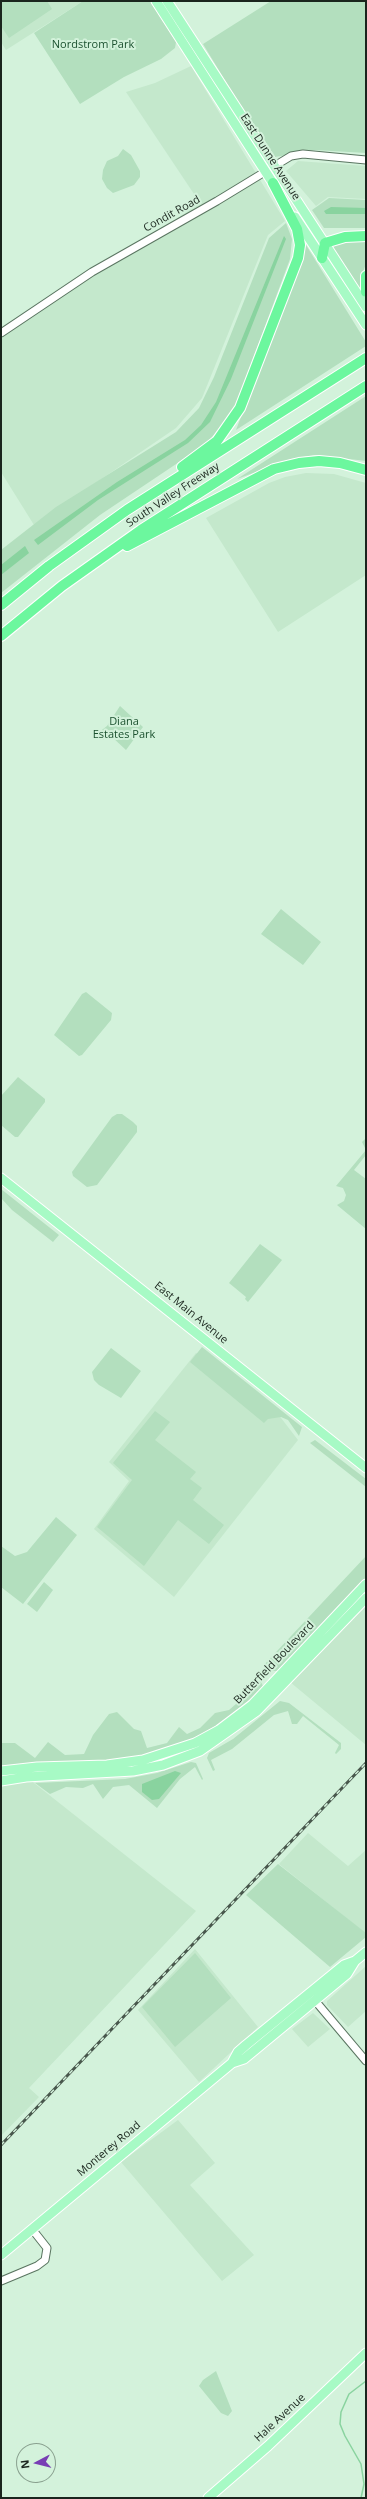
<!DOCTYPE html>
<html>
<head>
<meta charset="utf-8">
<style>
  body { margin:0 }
  #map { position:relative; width:367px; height:2499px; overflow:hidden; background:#d3f2db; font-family:"Open Sans",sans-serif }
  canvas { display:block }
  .frame { position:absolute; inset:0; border:2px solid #1a251d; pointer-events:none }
  .north { position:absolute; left:16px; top:2443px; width:40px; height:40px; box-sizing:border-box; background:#d3f2db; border:1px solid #89a08f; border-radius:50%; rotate:263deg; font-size:11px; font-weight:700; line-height:16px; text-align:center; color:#1a251d }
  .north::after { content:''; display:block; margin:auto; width:14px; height:18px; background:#783eb4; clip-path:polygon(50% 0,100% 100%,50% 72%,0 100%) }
</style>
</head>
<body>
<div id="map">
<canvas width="367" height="2499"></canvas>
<div class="frame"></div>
<div class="north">N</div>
</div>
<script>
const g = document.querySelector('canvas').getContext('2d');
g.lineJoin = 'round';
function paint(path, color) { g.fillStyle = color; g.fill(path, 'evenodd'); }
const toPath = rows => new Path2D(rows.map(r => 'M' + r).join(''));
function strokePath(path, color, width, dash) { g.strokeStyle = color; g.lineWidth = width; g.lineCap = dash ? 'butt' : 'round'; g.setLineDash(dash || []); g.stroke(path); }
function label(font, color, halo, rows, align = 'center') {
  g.font = font + ' "Open Sans",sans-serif'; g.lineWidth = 4; g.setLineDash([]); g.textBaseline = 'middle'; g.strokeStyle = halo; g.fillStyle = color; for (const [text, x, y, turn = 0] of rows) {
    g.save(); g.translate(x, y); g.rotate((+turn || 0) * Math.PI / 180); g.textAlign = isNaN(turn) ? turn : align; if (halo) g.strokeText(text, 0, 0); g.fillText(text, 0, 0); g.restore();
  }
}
paint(toPath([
  [1,1,83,1,6,50,1,42],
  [191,66,285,221,268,235,202,398,176,428,34,525,1,472,1,336,200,203,126,92,155,83],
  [298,161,366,166,366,199,328,197,316,206,286,171],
  [306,473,334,474,366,483,366,575,278,632,206,518,269,483,285,477],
  [196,1353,278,1414,298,1440,174,1597,94,1529,129,1481,109,1462],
  [366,1602,366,1745,290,1682],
  [1,1751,34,1783,196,1911,29,2088,39,2097,1,2136],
  [308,1833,348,1866,366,1850,366,1934,279,1864],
  [195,1949,258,2027,199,2082,138,2010],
  [366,1966,366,2011,348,2027,327,2005,327,2001],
  [313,2013,330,2029,308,2047,292,2029],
  [178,2120,215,2163,190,2185,254,2255,222,2281,121,2162]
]), '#c4e8cc');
paint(toPath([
  [1,1,47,1,52,9,9,38,1,26],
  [83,1,150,1,176,42,175,48,161,59,124,77,80,104,34,33],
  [271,1,366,1,366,153,315,150,275,157,246,115,203,44],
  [123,149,131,155,140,171,140,177,134,185,113,193,107,188,102,179,103,170,107,161,118,156],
  [329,198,366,200,366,228,324,228,312,210],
  [286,223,292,239,290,259,235,407,228,418,206,444,100,515,1,593,1,550,56,507,176,432,199,408,214,377,269,238],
  [366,240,366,264,361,277,361,290,331,245,338,242],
  [306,245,366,342,366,346,236,430],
  [366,396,366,461,315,455,291,459,237,479],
  [120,706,143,727,126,750,112,737,101,740,98,733,107,726],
  [281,909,321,942,303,965,261,934],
  [86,992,112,1013,111,1020,82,1055,79,1056,54,1035,82,994],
  [18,1077,45,1099,45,1102,18,1137,15,1137,1,1125,1,1096],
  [117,1114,122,1114,133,1122,137,1126,137,1132,97,1185,87,1187,73,1176,72,1172,112,1117],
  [366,1138,366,1155,354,1170,366,1179,366,1229,337,1205,344,1201,346,1195,343,1188,336,1186,366,1150,362,1142],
  [1,1189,59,1235,53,1242,12,1210,1,1198],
  [260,1244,282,1260,248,1302,245,1299,246,1297,229,1283],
  [202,1347,302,1427,299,1436,288,1420,281,1417,268,1419,264,1423,190,1362],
  [111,1348,141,1371,121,1398,99,1385,94,1380,92,1372],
  [155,1411,170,1422,155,1440,196,1472,190,1479,202,1488,193,1500,224,1525,209,1544,178,1520,144,1566,97,1527,132,1480,113,1463],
  [315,1440,366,1479,366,1487,310,1443],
  [56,1517,77,1535,23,1604,1,1587,1,1546,15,1556,27,1552],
  [366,1556,366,1579,279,1671,269,1671,263,1666],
  [44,1582,53,1590,37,1612,27,1604],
  [260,1680,263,1686,261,1690,225,1720,192,1740,150,1755,96,1762,49,1762,1,1768,1,1743,15,1743,35,1758,48,1742,65,1755,84,1754,93,1735,109,1714,117,1712,134,1729,141,1731,147,1748,167,1743,179,1727,187,1734,200,1728,215,1713,229,1710,251,1691],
  [280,1701,289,1703,341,1743,341,1749,336,1754,335,1753,339,1745,303,1716,297,1724,292,1724,288,1711,274,1715,232,1749,211,1760,215,1770,213,1771,207,1758,209,1753,233,1739],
  [191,1762,196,1763,203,1779,202,1780,195,1767,180,1779,157,1808,129,1785,113,1787,103,1799,93,1784,83,1788,66,1787,50,1794,35,1783,125,1779,157,1773],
  [278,1864,366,1933,366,1937,330,1967,246,1895],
  [195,1953,231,1998,175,2047,142,2007],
  [216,2371,232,2411,228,2416,221,2413,199,2386,203,2380]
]), '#b3dfbe');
paint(toPath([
  [331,207,366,208,366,214,326,214,324,211],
  [284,236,286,239,231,379,210,422,188,443,98,500,38,545,34,540,117,482,185,440,201,425,216,402],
  [25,546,29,553,1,575,1,565],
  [175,1771,181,1773,159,1799,152,1800,142,1792,142,1784]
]), '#89d39f');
strokePath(toPath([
  [361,2498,364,2484,361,2464,345,2436,340,2424,341,2412,349,2394,366,2381]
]), '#89d39f', 1.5);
const minor = toPath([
  [1,333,92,272,217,201,291,156,303,154,366,160],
  [312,1997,366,2061],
  [1,2281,37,2266,45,2260,47,2248,32,2229]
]);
const major = toPath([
  [156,1,276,188],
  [167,1,366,307],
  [295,217,366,325],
  [1,1178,366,1468],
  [1,1771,37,1767,107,1765,143,1760,195,1743,219,1730,252,1705,366,1584],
  [1,1781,26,1777,133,1771,163,1765,200,1751,257,1711,366,1598],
  [232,2063,244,2059,347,1974,355,1961],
  [1,2255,232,2063,238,2052,246,2045,344,1965,355,1961,366,1952],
  [208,2498,268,2446,366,2353]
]);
const highway = toPath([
  [322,258,325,243,345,237,366,236],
  [366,276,366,292],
  [182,467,217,441,240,408,298,258,300,245,297,229,273,183],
  [127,546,274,469,299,463,319,461,340,463,366,470],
  [1,605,49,566,127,510,366,358],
  [1,636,62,586,141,530,366,386]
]);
strokePath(minor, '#5a7561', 9);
strokePath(major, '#fff', 11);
strokePath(highway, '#fff', 12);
strokePath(minor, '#fff', 7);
strokePath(major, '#a7fac5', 9);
strokePath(highway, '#6cf79e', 10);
const rail = toPath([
  [1,2145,366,1763]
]);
strokePath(rail, '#48574c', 3);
strokePath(rail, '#d3f2db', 1.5, [4.5]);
label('11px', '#1b512f', '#d3f2db', [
  ["Nordstrom Park",93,45],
  ["Diana",124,722],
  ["Estates Park",124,735]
]);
label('11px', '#1a251d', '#d3f2db', [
  ["East Dunne Avenue",270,157,57],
  ["Condit Road",172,214,-29],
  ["South Valley Freeway",173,495,-33],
  ["East Main Avenue",191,1313,39],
  ["Butterfield Boulevard",274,1663,-46],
  ["Monterey Road",109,2149,-40],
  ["Hale Avenue",280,2418,-43]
]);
</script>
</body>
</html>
